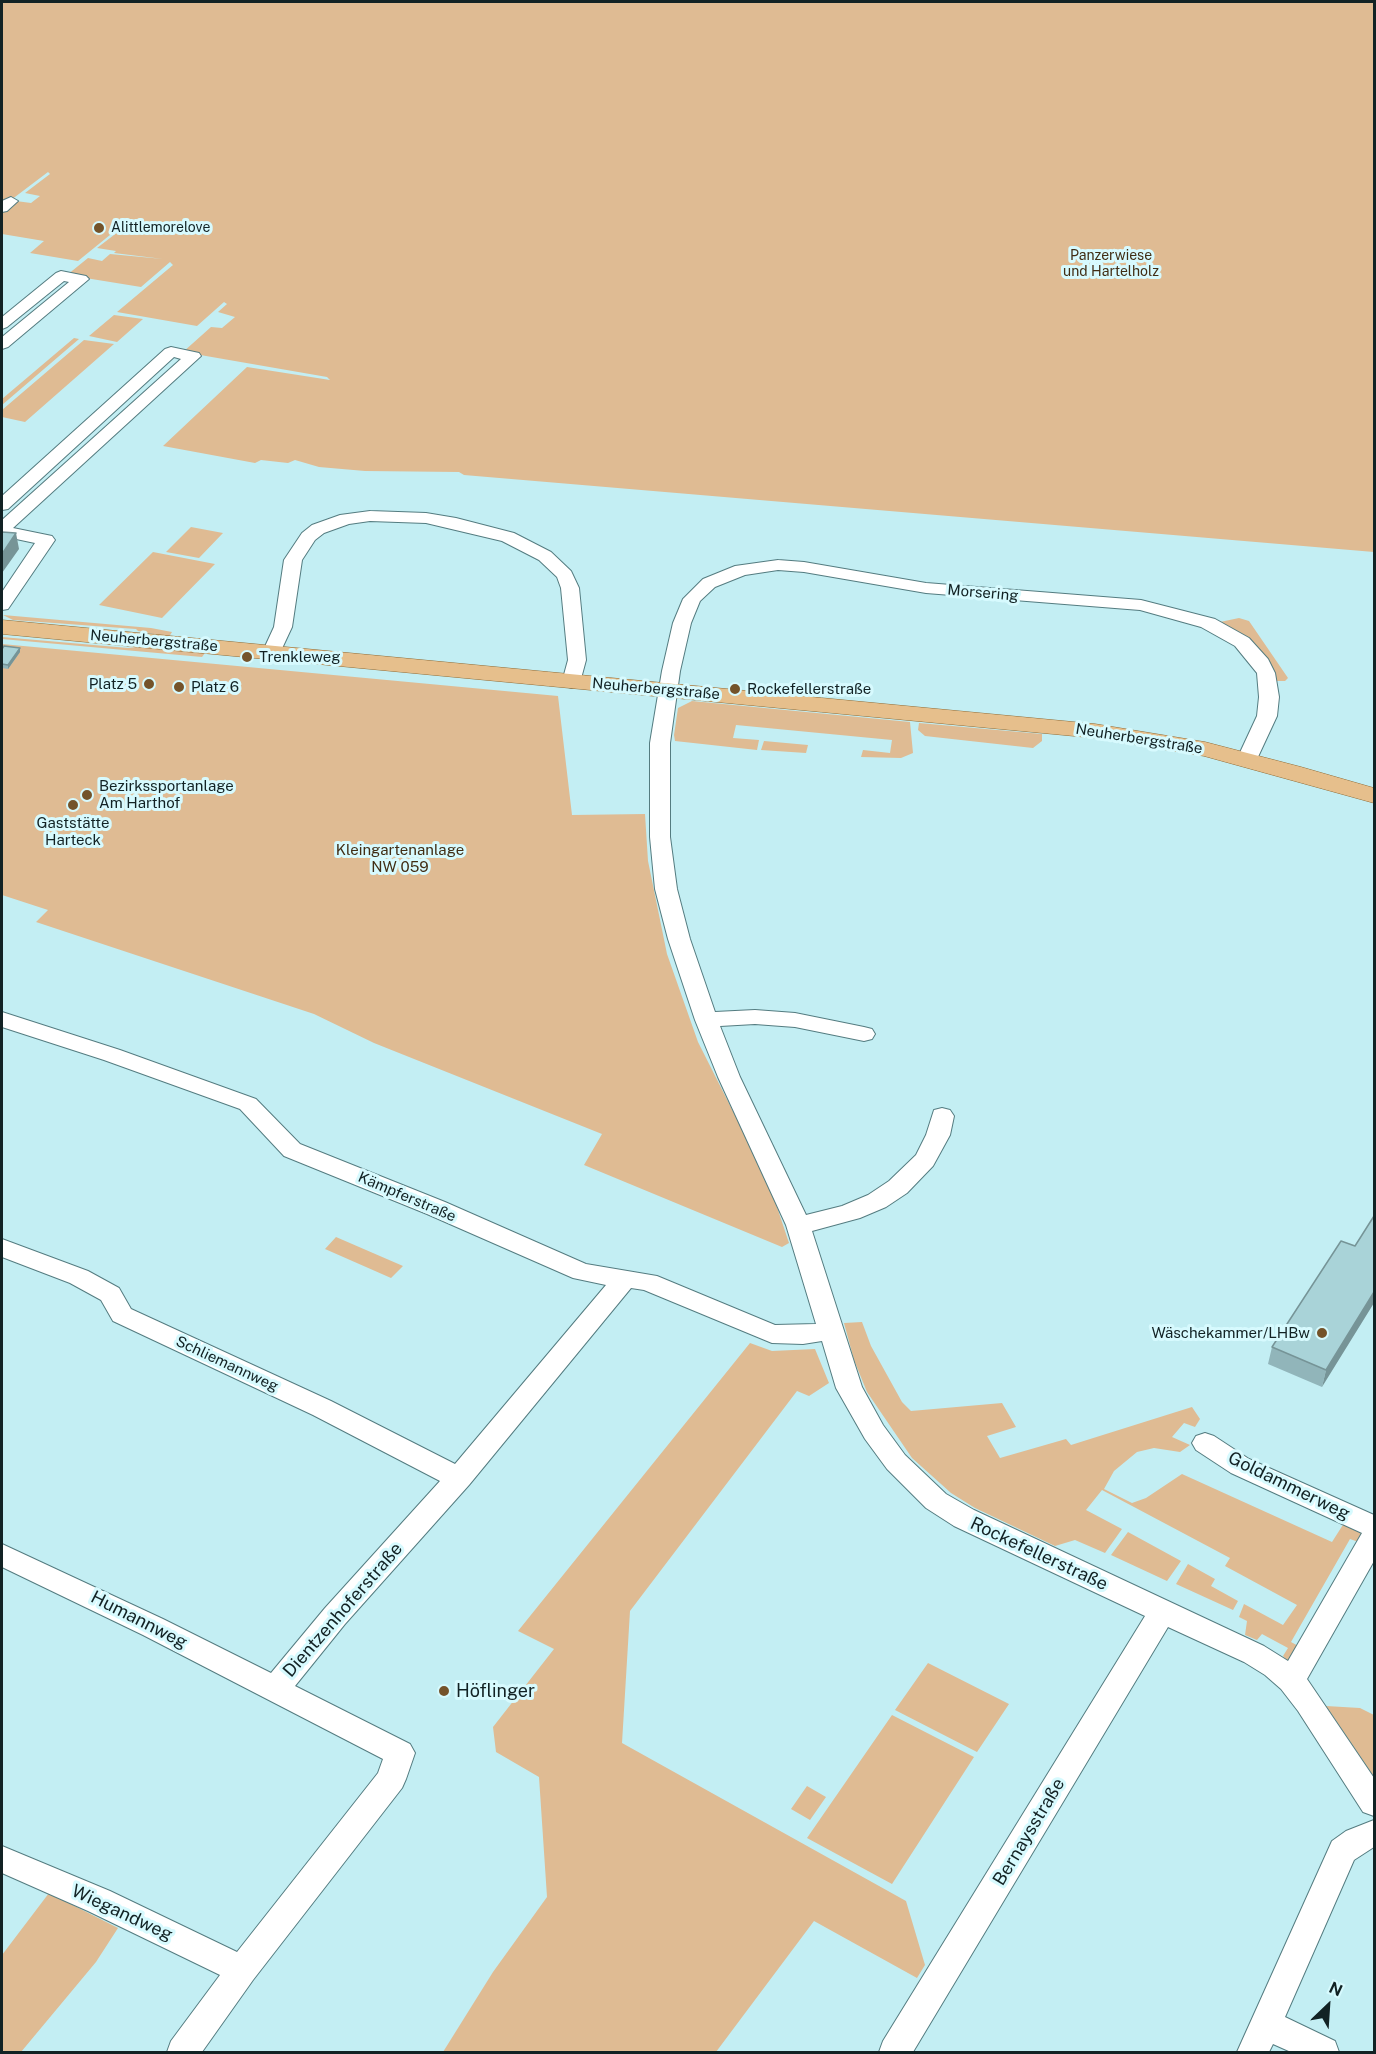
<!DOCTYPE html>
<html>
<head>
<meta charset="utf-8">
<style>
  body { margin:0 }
  #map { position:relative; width:1376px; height:2054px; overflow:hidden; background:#c3eef3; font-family:"Public Sans",sans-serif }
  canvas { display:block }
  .frame { position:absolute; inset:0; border:3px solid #122224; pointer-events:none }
  .north { position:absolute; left:1298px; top:1976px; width:60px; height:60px; -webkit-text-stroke:4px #d7fafe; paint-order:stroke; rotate:25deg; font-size:16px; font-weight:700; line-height:24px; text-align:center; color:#122224 }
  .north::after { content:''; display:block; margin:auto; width:21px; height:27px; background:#122224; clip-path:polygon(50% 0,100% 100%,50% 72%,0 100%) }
</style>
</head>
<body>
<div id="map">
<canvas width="1376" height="2054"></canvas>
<div class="frame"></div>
<div class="north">N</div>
</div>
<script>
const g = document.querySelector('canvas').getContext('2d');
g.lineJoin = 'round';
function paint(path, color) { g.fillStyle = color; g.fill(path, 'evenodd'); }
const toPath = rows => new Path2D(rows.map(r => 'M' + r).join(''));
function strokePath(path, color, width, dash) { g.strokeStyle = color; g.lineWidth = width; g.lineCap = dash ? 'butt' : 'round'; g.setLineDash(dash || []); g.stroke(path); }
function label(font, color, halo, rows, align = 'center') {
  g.font = font + ' "Public Sans",sans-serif'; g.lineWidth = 6; g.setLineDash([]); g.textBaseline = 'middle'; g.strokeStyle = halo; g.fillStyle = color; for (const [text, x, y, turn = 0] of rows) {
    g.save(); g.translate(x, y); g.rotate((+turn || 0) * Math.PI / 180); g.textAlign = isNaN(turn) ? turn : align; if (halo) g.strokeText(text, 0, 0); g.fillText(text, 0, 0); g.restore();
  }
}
paint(toPath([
  [2,2,1374,2,1374,552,464,475,459,472,365,471,319,467,295,460,288,463,261,460,255,463,163,446,247,367,330,380,327,377,183,352,211,327,222,328,235,317,218,312,227,304,224,302,197,326,117,312,173,265,170,262,141,287,67,275,88,258,102,261,110,254,163,259,114,253,116,251,97,248,123,228,121,226,78,261,30,253,44,241,2,234,2,212,16,201,31,203,40,196,25,193,50,174,48,172,7,203,2,202],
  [114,315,143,319,117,342,89,336],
  [74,338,79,339,2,405,2,399],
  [84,340,114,344,25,422,2,417,2,410],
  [191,527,223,533,199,558,166,552],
  [153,552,215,564,162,618,99,605],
  [3,615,151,628,172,632,169,637,138,631,136,629,13,620],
  [1239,618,1249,621,1288,678,1285,681,1276,681,1220,622],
  [2,637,128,648,136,647,205,653,202,657,2,639],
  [2,644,558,696,572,815,645,814,648,861,667,954,698,1042,755,1155,777,1207,789,1243,782,1247,584,1165,602,1134,374,1043,314,1014,36,922,48,910,2,895],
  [692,701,910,722,913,753,901,758,861,757,863,750,890,753,892,740,736,725,733,738,759,740,757,750,675,741,674,735,678,708],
  [919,723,1042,734,1042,741,1033,748,925,736,918,730],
  [764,741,808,745,806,753,761,750],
  [336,1237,403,1266,391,1278,325,1249],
  [862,1322,871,1346,902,1402,911,1411,1002,1403,1016,1427,987,1436,1000,1458,1066,1439,1071,1445,1192,1407,1200,1419,1195,1427,1184,1423,1172,1437,1190,1445,1180,1452,1154,1448,1137,1452,1114,1471,1104,1489,1132,1503,1146,1498,1182,1474,1332,1542,1346,1520,1364,1532,1364,1544,1350,1539,1291,1642,1302,1648,1288,1662,1283,1656,1288,1648,1262,1634,1257,1640,1245,1635,1247,1621,1239,1617,1244,1604,1283,1625,1297,1605,1225,1566,1230,1558,1102,1490,1086,1510,1122,1529,1105,1553,1075,1540,1055,1546,975,1508,951,1493,912,1458,867,1392,854,1360,844,1323],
  [750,1343,772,1351,815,1349,829,1383,809,1396,797,1391,630,1611,622,1743,906,1901,925,1965,917,1978,814,1921,716,2052,443,2052,493,1972,547,1897,539,1777,496,1752,493,1727,554,1649,518,1631],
  [1128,1532,1181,1561,1167,1581,1111,1555],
  [1188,1564,1215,1579,1211,1586,1238,1601,1233,1610,1176,1584],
  [928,1663,1009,1704,977,1752,895,1710],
  [1326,1706,1360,1708,1374,1715,1374,1777],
  [892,1715,974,1757,892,1884,807,1838],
  [807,1786,826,1797,810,1820,791,1809],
  [49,1893,118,1928,96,1962,21,2052,2,2052,2,1955]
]), '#dfbb93');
const minor = toPath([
  [11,197,18,201,7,211,2,212,2,201,11,197],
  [61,271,86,276,89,279,8,347,2,349,2,337,69,282,64,281,7,327,2,329,2,317,56,273,61,271],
  [171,347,199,353,201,356,13,528,52,536,55,540,8,609,2,610,2,592,35,543,2,536,2,520,181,359,174,357,8,509,2,510,2,496,165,349,171,347],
  [370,511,426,513,456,518,514,533,551,552,571,571,579,588,586,660,579,686,572,688,565,686,562,682,568,660,561,588,557,577,539,560,502,541,426,523,370,521,349,524,324,533,315,540,302,560,292,627,278,657,264,657,262,653,274,627,284,560,302,533,312,525,340,515,370,511],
  [778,560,804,562,926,583,1141,600,1215,619,1249,638,1268,659,1275,673,1279,697,1277,716,1257,759,1254,763,1247,765,1240,763,1237,759,1257,716,1259,697,1257,673,1235,646,1201,627,1140,610,926,593,804,572,778,570,745,575,715,587,700,601,691,623,680,671,670,743,670,837,677,889,690,939,715,1012,755,1010,795,1013,864,1027,872,1029,875,1034,872,1039,864,1041,795,1027,755,1024,720,1026,740,1077,806,1215,842,1206,868,1195,889,1181,916,1155,926,1135,934,1110,942,1108,950,1110,954,1116,950,1135,933,1166,907,1193,886,1207,860,1218,812,1231,862,1387,883,1425,905,1455,946,1494,974,1510,1264,1646,1288,1661,1362,1533,1231,1473,1196,1450,1192,1443,1196,1436,1205,1433,1214,1436,1249,1459,1374,1515,1374,1561,1307,1679,1374,1778,1374,1816,1363,1812,1298,1711,1281,1689,1265,1675,1244,1662,1168,1627,913,2052,879,2052,883,2041,1145,1616,954,1526,926,1508,887,1469,865,1439,836,1388,822,1341,803,1344,772,1343,644,1290,631,1288,469,1485,345,1624,295,1686,410,1744,415,1753,406,1779,402,1788,253,1980,202,2052,167,2052,171,2041,220,1975,88,1911,2,1873,2,1846,110,1891,237,1952,378,1773,383,1759,143,1635,2,1567,2,1544,163,1619,271,1673,325,1608,440,1481,313,1415,113,1321,101,1300,70,1283,2,1257,2,1239,88,1271,119,1288,131,1309,331,1401,455,1464,606,1285,573,1278,427,1214,284,1156,240,1109,104,1060,2,1027,2,1012,120,1050,256,1099,300,1144,445,1202,586,1264,657,1276,775,1325,816,1324,786,1225,718,1077,695,1020,668,939,655,889,650,837,650,743,662,671,673,623,683,599,703,579,735,566,778,560],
  [1374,1820,1374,1847,1354,1860,1285,2017,1335,2041,1339,2052,1291,2052,1273,2044,1269,2052,1237,2052,1332,1841,1346,1831,1374,1820]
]);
const major = toPath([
  [2,620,1095,724,1205,742,1301,767,1374,788,1374,803,1204,756,1095,738,2,634,2,620]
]);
strokePath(minor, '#547c80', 2);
strokePath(major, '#916c36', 1);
paint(minor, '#fff');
paint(major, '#e6bf8c');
paint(toPath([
  [20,648,20,652,8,669,2,668,2,649],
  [1355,1246,1322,1387,1268,1364,1272,1347]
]), '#91b5ba');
paint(toPath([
  [16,533,19,549,2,573,2,554],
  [20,648,20,652,8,669,8,665],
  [1374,1292,1374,1303,1322,1387,1326,1370]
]), '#769497');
const building = toPath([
  [2,532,16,533,2,554,2,532],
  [4,646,20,648,8,665,2,664,2,649,4,646],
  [1374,1216,1374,1292,1326,1370,1272,1347,1341,1241,1355,1246,1374,1216]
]);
paint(building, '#a9d3d8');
strokePath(building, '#769497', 1.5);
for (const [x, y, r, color] of [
  [99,228,6,"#74532a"],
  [247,657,6,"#74532a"],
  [149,684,6,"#74532a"],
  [179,687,6,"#74532a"],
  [735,689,6,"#74532a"],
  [87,795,6,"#74532a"],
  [73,805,6,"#74532a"],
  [1322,1333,6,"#74532a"],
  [444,1691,6,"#74532a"]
]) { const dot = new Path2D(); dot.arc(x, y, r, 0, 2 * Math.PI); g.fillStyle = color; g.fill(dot); strokePath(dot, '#d7fafe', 2); }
label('14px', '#122224', '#d7fafe', [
  ["Alittlemorelove",111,228]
], 'left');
label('14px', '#412d14', '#d7fafe', [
  ["Panzerwiese",1111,256],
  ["und Hartelholz",1111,272]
]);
label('15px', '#122224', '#d7fafe', [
  ["Morsering",983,593,5],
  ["Neuherbergstraße",154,641,5],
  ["Neuherbergstraße",656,689,5],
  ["Neuherbergstraße",1139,739,9],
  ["Kämpferstraße",407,1197,23],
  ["Schliemannweg",227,1364,25]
]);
label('15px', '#122224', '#d7fafe', [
  ["Trenkleweg",259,657],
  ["Platz 5",137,684,"right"],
  ["Platz 6",191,687],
  ["Rockefellerstraße",747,689],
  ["Bezirkssportanlage",99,786],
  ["Am Harthof",99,803],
  ["Gaststätte",73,823,"center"],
  ["Harteck",73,840,"center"],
  ["Wäschekammer/LHBw",1310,1333,"right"]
], 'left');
label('15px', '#412d14', '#d7fafe', [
  ["Kleingartenanlage",400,850],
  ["NW 059",400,867]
]);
label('18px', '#122224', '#d7fafe', [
  ["Goldammerweg",1289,1486,26],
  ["Rockefellerstraße",1039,1554,25],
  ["Dientzenhoferstraße",343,1610,-49],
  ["Humannweg",139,1620,27],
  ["Bernaysstraße",1029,1832,-59],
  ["Wiegandweg",122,1913,25]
]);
label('18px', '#122224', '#d7fafe', [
  ["Höflinger",456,1691]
], 'left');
</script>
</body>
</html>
